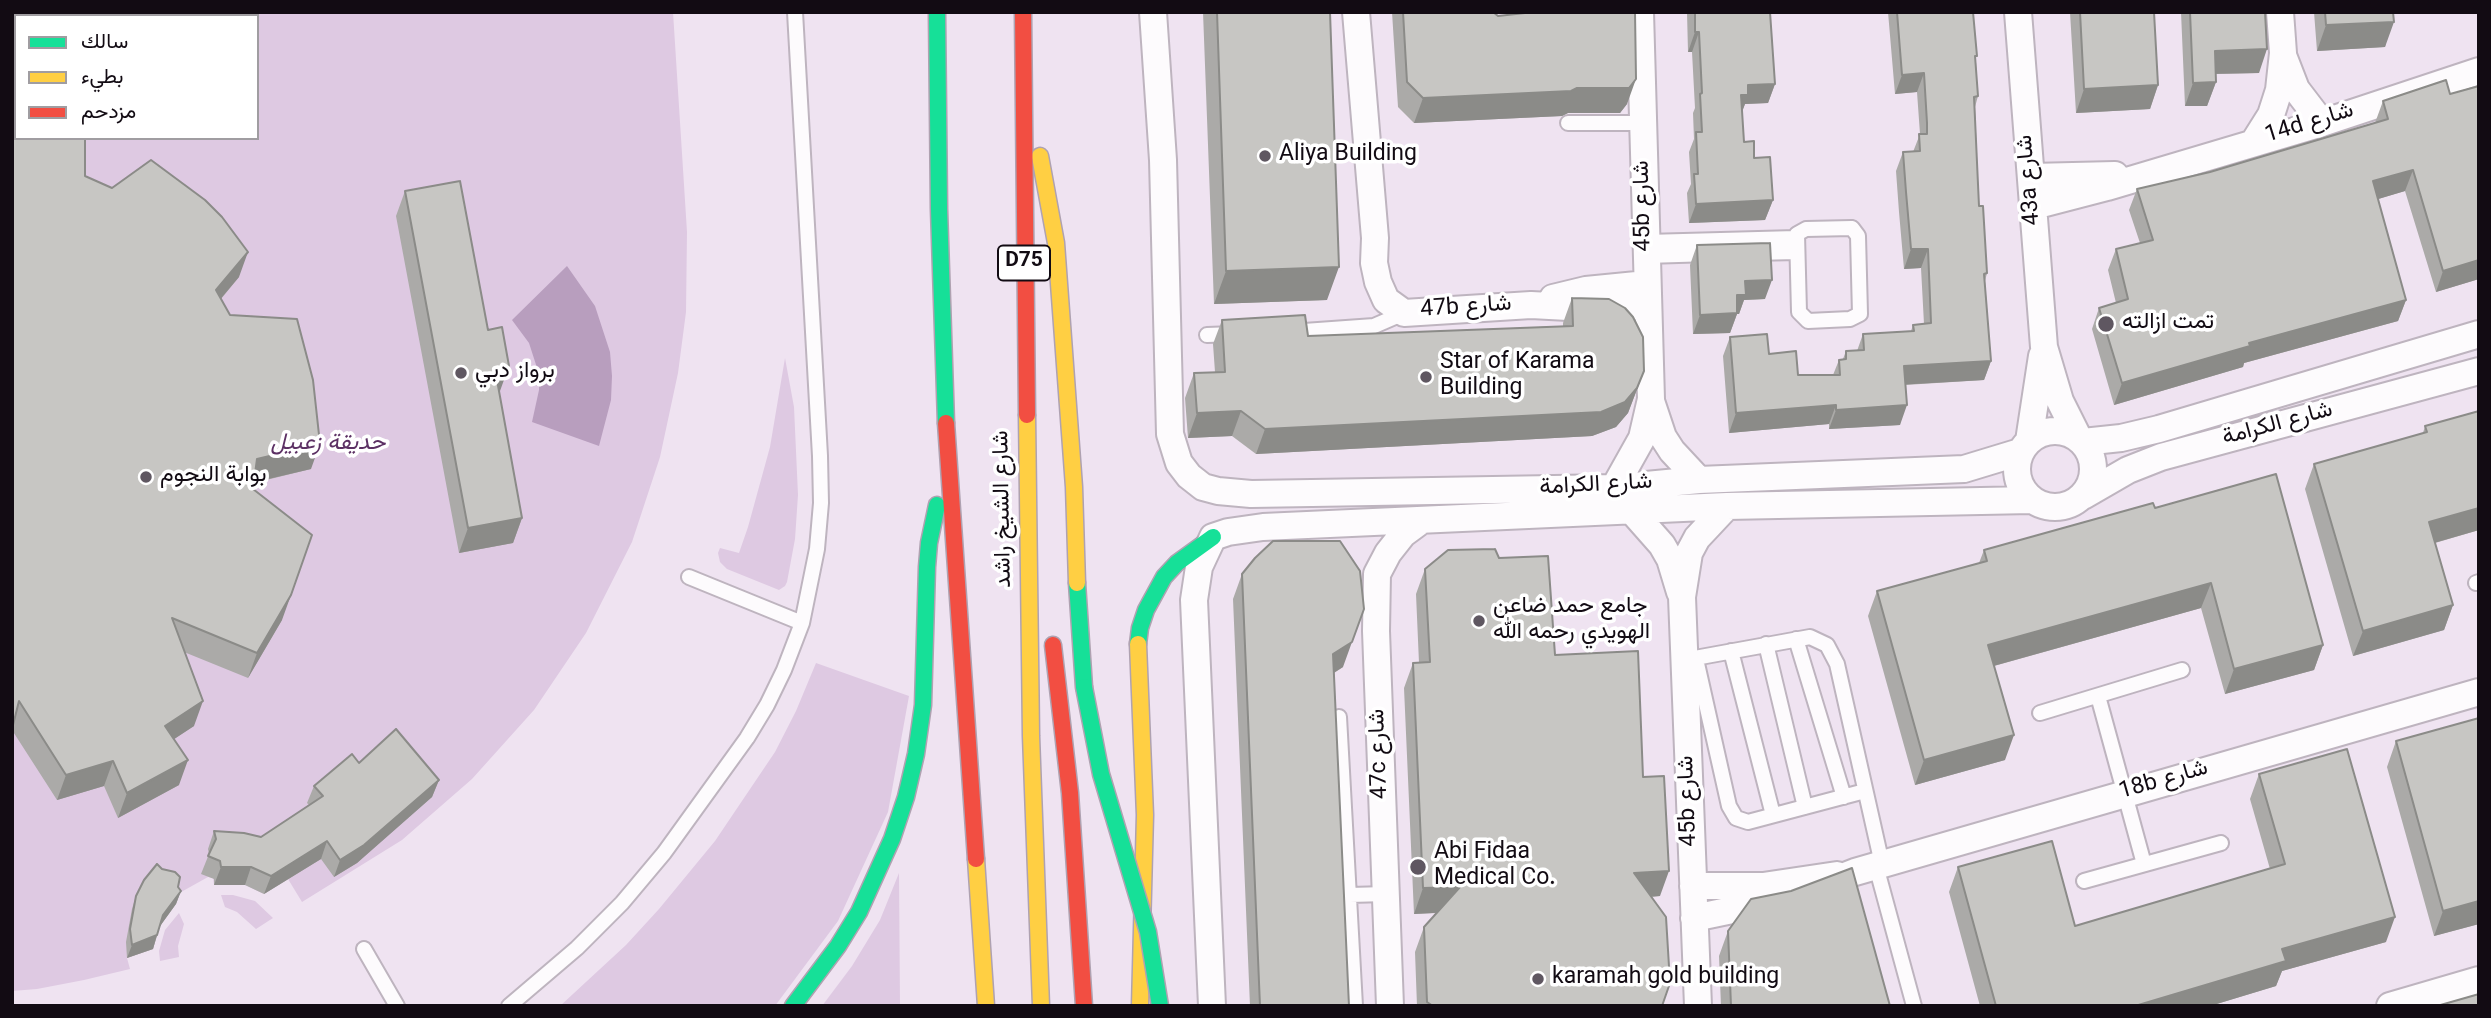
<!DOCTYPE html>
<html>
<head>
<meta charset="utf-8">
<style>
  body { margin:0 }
  #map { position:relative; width:2491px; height:1018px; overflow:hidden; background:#efe3f1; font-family:Georgia,Vazirmatn,serif }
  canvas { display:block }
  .frame { position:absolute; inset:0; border:14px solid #120b13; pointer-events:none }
  .legend { position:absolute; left:14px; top:14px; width:245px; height:126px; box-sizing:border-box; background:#fff; border:2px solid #a09da1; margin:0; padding:9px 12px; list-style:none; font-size:21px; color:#120b13 }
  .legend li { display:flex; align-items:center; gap:14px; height:35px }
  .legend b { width:35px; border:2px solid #a09da1 }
</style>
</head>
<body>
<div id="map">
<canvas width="2491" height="1018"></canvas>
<div class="frame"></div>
<ul class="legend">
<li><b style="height:9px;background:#16e098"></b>سالك</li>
<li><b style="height:9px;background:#ffcf43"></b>بطيء</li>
<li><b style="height:9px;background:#f24e42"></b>مزدحم</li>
</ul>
</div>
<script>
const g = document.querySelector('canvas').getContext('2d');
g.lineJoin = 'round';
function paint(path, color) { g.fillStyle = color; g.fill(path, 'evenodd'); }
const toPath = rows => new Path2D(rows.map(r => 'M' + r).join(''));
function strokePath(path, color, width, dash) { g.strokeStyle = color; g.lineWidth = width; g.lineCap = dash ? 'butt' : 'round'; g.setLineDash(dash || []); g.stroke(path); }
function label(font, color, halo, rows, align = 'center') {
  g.font = font + ' Georgia,Vazirmatn,serif'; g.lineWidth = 7; g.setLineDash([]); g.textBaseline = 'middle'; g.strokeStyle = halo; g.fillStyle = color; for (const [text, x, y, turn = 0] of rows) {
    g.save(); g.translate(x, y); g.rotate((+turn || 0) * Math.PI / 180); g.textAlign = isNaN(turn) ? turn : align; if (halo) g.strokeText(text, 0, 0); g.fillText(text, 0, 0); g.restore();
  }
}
paint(toPath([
  [12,12,673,12,687,232,686,312,678,373,660,457,632,542,586,633,534,710,472,779,402,840,302,902,288,879,264,894,245,885,214,885,213,878,208,877,174,896,158,929,153,949,127,958,130,969,84,980,37,989,12,991],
  [16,16,257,16,257,138,16,138],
  [785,358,794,407,798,495,795,539,787,582,785,586,779,590,727,569,720,562,718,553,720,548,739,553,748,527,770,447],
  [816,663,909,696,888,812,838,921,775,1006,560,1006,626,945,659,909,715,841,775,752,796,711],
  [899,873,900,1006,822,1006,852,966,880,920],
  [221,895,233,895,255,901,273,918,256,929,237,912,225,907],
  [179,913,184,924,178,946,179,957,160,961,159,951,165,930]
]), '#dec9e2');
paint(toPath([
  [567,266,595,306,610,352,612,376,611,400,599,446,532,422,539,390,539,374,529,343,512,320]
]), '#b89ebe');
const lane = toPath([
  [1568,123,1643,123],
  [1852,228,1858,236,1860,314,1850,319,1808,321,1799,312,1797,234,1806,229,1852,228],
  [1646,242,1796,238],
  [1753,253,1797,252],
  [1646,256,1711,254],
  [1290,332,1374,326,1404,313],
  [1207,335,1234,334],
  [689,577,802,623],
  [2476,583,2479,582],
  [1796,639,1844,797],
  [1766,644,1805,807],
  [1731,651,1773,815],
  [1696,659,1729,806,1736,818,1748,822,1865,791],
  [1684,660,1810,637,1827,645,1837,664,1882,864],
  [2098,696,2144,864],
  [2040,713,2182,670],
  [1339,717,1355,1006],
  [1876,866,1914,1006],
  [2084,881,2221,843],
  [1350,895,1386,894],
  [364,949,397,1006],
  [509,1006,577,948,622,903,664,853,747,738,767,705,784,670,802,623,817,549,821,503,820,456,795,12]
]);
const street = toPath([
  [1153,12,1163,160,1170,434,1179,463,1189,476,1203,487,1218,491,1251,494,1614,488,1699,480,1964,469,2020,452],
  [1356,12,1375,238,1374,263,1378,282,1386,300,1404,313,1531,305,1587,308,1647,306],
  [2018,12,2044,347,2060,401,2079,439],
  [2284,58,2296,89,2322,123],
  [2254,142,2271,115,2279,90,2283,53,2280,12],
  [2031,177,2115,175],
  [2034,206,2107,187,2322,123,2479,71],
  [1553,298,1586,290,1647,284],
  [1651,401,1663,437,1672,451,1699,480],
  '2017 469a38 38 0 1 1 76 0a38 38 0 1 1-76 0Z',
  [2029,441,2042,356],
  [2083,442,2121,438,2159,429,2479,334],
  [1614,488,1642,438,1651,399,1640,12],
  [2083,496,2128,470,2161,457,2479,371],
  [1632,511,1662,545,1670,559,1680,592],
  [1693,886,1763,886,1837,875],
  [1819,886,1855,872,2479,692],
  [1694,918,1780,900],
  [1212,1006,1194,600,1199,567,1213,537,1228,532,1263,527,1727,506,2032,500],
  [1390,1006,1376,631,1377,574,1388,553,1403,534,1422,520],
  [1698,1006,1682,597,1689,553,1697,538,1727,506],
  [2390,1006,2479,980]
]);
const fast = toPath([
  [937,12,939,209,946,423],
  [1077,583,1084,687],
  [1138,644,1140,628,1146,610,1164,577,1177,563,1213,537],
  [793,1006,838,946,859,912,892,839,906,797,916,754,923,705,927,567,929,543,937,505]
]);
const slow = toPath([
  [1040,156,1056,243,1074,487,1077,583],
  [1027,415,1031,736,1041,1006],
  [1138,644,1145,815,1140,1006],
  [976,859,986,1006]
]);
const jam = toPath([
  [1023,12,1027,415],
  [946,423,976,859],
  [1053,645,1070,793,1084,1006]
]);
strokePath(lane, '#beb4bf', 18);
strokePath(street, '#beb4bf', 30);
strokePath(fast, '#afa2b1', 19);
strokePath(slow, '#afa2b1', 19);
strokePath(jam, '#afa2b1', 19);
strokePath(lane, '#fdfbfd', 14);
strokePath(street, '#fdfbfd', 26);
strokePath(fast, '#16e098', 16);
strokePath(slow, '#ffcf43', 16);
strokePath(jam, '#f24e42', 16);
const fastBridge = toPath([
  [1084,687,1101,774,1148,932,1160,1006]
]);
strokePath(fastBridge, '#afa2b1', 19, []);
strokePath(fastBridge, '#16e098', 16);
paint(toPath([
  [1203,12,1330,12,1327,300,1214,304],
  [1392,12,1493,12,1627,104,1620,113,1568,113,1562,116,1414,123,1398,107],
  [1687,12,1770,12,1775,84,1768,103,1745,104,1742,111,1744,142,1754,158,1773,200,1765,220,1689,223,1687,193,1691,184,1689,152,1694,139,1693,113,1695,108,1692,52,1688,52],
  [1888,12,1973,12,1978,96,1975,107,1979,206,1987,273,1985,281,1991,361,1984,380,1905,385,1900,425,1829,429,1829,424,1729,433,1723,356,1730,337,1769,354,1798,375,1833,375,1839,360,1843,359,1846,351,1857,351,1863,334,1911,331,1913,325,1924,324,1921,268,1904,269,1899,212,1896,171,1903,152,1913,152,1920,134,1917,92,1895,94],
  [2070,12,2154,12,2158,85,2150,109,2076,113],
  [2181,12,2265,12,2259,73,2216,74,2216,82,2207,106,2185,106],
  [2314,12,2393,12,2385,47,2317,51],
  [2479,86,2479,279,2436,292,2405,191,2378,199,2406,300,2398,321,2244,363,2243,367,2114,405,2092,329,2099,308,2116,303,2108,270,2116,249,2140,243,2129,210,2137,189,2210,172,2375,123,2383,101,2450,94],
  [85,176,239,277,221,299,311,469,254,483,253,489,282,620,248,678,184,652,194,726,174,739,179,785,118,818,104,786,57,800,12,730],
  [405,191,500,391,499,391,522,518,513,543,459,553,396,216],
  [1697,245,1765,299,1744,300,1739,314,1737,314,1730,333,1693,334,1690,265],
  [1572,298,1644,371,1628,413,1616,427,1592,436,1256,454,1232,436,1188,438,1185,398,1194,373,1215,372,1213,344,1222,320,1308,336,1563,326,1563,323],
  [2425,426,2479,530,2435,543,2453,605,2444,630,2353,656,2305,489,2314,464,2423,433],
  [2155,508,2323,645,2314,670,2225,694,2201,608,1994,666,2005,760,1915,785,1868,616,1877,591,1979,563,1984,550],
  [1499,558,1555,655,1643,777,1660,896,1652,897,1662,1006,1417,1006,1415,952,1424,927,1437,913,1414,914,1404,688,1413,663,1419,663,1416,594,1425,569],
  [1242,574,1343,667,1334,673,1349,1006,1250,1006,1233,599],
  [2479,718,2479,924,2434,936,2387,767,2396,741],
  [359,763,439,780,432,797,357,863,334,877,321,859,264,894,245,885,214,885,214,879,201,874,209,854,208,849,214,831,261,837,309,805,307,803,314,786],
  [2259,774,2386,942,2282,971,2276,986,2210,1006,1980,1006,1949,892,1958,867,2075,926,2270,869,2250,799],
  [178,887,181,891,176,904,160,926,153,949,127,958,126,942,132,909,136,896],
  [1728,931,1890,1006,1721,1006,1719,956]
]), '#abaaa8');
paint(toPath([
  [2394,22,2385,47,2317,51,2326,25],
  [1695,32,1699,32,1692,52,1688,52],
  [2267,49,2259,73,2206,74,2215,51],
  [1924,73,1917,92,1895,94,1902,75],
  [1636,79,1627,104,1620,113,1568,113,1562,116,1414,123,1423,98,1577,88],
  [2216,82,2207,106,2185,106,2193,83],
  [1775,84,1768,103,1745,104,1741,115,1741,95,1748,85],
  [2158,85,2150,109,2076,113,2084,89],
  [2413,170,2405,191,2365,203,2373,181],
  [1773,200,1765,220,1689,223,1696,204],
  [1911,249,1928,249,1921,268,1904,269],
  [248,252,239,277,207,315,216,290],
  [2479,260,2479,279,2436,292,2443,271],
  [1339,267,1327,300,1214,304,1226,271],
  [1772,280,1765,299,1744,300,1739,314,1737,314,1730,333,1693,334,1700,315,1737,295,1745,281],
  [2406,300,2398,321,2244,363,2243,367,2114,405,2122,383,2249,343],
  [1991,361,1984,380,1897,385,1904,366],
  [509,366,500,391,486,394,495,369],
  [1644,371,1628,413,1616,427,1592,436,1256,454,1265,429],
  [1836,405,1829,424,1729,433,1736,413],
  [1907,405,1900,425,1829,429,1836,410],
  [1241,411,1232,436,1188,438,1197,413],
  [320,444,311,469,247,484,257,459],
  [2479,508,2479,530,2420,547,2429,522],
  [522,518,513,543,459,553,468,528],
  [2211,583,2201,608,1979,670,1988,645],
  [291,595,282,620,248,678,257,653],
  [2453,605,2444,630,2353,656,2363,631],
  [1352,642,1343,667,1324,679,1333,654],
  [2323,645,2314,670,2225,694,2234,669],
  [203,701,194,726,156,751,165,726],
  [2014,735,2005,760,1915,785,1924,760],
  [188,760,179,785,118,818,127,793],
  [113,761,104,786,57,800,66,775],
  [439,780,432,797,357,863,334,877,340,860],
  [327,841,321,859,264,894,271,876],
  [221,867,251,867,245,885,214,885],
  [1669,871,1660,896,1625,898,1634,873],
  [1460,887,1451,912,1414,914,1423,888],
  [181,891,176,904,158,929,163,915],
  [2479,901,2479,924,2434,936,2443,911],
  [2395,917,2386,942,2282,971,2276,986,2210,1006,2135,1006,2282,949],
  [157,935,153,949,127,958,132,945]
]), '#8b8b88');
const building = toPath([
  [1217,12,1330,12,1339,267,1226,271,1217,12],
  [1403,12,1493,12,1498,16,1534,12,1635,12,1636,79,1629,88,1577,88,1571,91,1423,98,1407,82,1403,12],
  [1695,12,1770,12,1775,84,1748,85,1748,95,1741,95,1744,142,1754,141,1754,158,1770,157,1773,200,1696,204,1694,174,1698,174,1696,132,1702,132,1700,94,1702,93,1699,32,1695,32,1695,12],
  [1897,12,1973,12,1977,56,1975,56,1978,96,1974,97,1979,206,1983,206,1987,273,1984,274,1991,361,1904,366,1907,405,1836,410,1836,405,1736,413,1730,337,1767,334,1769,354,1796,351,1798,375,1840,375,1839,360,1846,359,1846,351,1864,350,1863,334,1914,331,1913,325,1931,323,1928,249,1911,249,1906,192,1903,152,1920,151,1919,134,1927,134,1927,123,1924,73,1902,75,1897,12],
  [2080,12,2154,12,2158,85,2084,89,2080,12],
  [2190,12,2265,12,2267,49,2215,51,2216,82,2193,83,2190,12],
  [2325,12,2393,12,2394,22,2326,25,2325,12],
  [2446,80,2450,94,2479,86,2479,260,2443,271,2413,170,2373,181,2406,300,2249,343,2250,346,2122,383,2099,308,2128,299,2116,249,2153,240,2137,189,2210,172,2388,119,2383,101,2446,80],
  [12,108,16,108,16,138,85,138,85,176,112,188,151,160,205,200,222,217,248,252,216,290,230,315,297,319,313,380,320,444,257,459,253,489,312,535,291,595,257,653,172,618,203,701,165,726,188,760,127,793,113,761,66,775,19,701,12,729,12,108],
  [460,181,488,330,502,327,509,366,495,369,522,518,468,528,405,191,460,181],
  [1770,243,1772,280,1745,281,1746,295,1737,295,1737,313,1700,315,1697,245,1770,243],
  [1572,298,1609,299,1625,308,1633,317,1643,337,1644,371,1637,388,1625,402,1601,412,1265,429,1241,411,1197,413,1194,373,1225,372,1222,320,1305,315,1308,336,1573,326,1572,298],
  [2479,411,2479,508,2429,522,2453,605,2363,631,2314,464,2427,432,2425,426,2479,411],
  [2276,474,2323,645,2234,669,2211,583,1988,645,2014,735,1924,760,1877,591,1987,561,1984,550,2153,503,2155,508,2276,474],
  [1273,541,1340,541,1360,571,1364,609,1352,642,1333,654,1349,1006,1260,1006,1242,574,1255,558,1273,541],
  [1495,549,1499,558,1548,556,1555,655,1638,651,1643,777,1664,776,1669,871,1634,873,1666,917,1670,983,1662,1006,1433,1006,1427,1002,1424,927,1460,887,1423,888,1413,663,1430,662,1425,569,1448,550,1495,549],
  [2479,718,2479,901,2443,911,2396,741,2479,718],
  [396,729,439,780,364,845,340,860,327,841,271,876,251,867,221,867,220,861,208,856,216,839,214,831,244,833,261,837,323,796,314,786,352,754,359,763,396,729],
  [2347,749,2395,917,2282,949,2286,961,2135,1006,1996,1006,1958,867,2052,841,2075,926,2285,864,2259,774,2347,749],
  [157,864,162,869,175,872,180,877,178,887,181,891,163,915,157,935,132,945,130,929,136,896,144,880,157,864],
  [1852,868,1890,1006,1731,1006,1728,931,1751,899,1791,891,1852,868],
  [2479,994,2479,1006,2437,1006,2479,994]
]);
paint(building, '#c7c6c3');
strokePath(building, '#8b8b88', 2);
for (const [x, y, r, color] of [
  [1265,156,7,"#5f5761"],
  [2106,324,9,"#5f5761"],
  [461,373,7,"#5f5761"],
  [1426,377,7,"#5f5761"],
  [146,477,7,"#5f5761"],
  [1479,621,7,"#5f5761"],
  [1418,867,9,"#5f5761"],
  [1538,979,7,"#5f5761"]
]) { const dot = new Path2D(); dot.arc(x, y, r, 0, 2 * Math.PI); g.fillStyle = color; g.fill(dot); strokePath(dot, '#fff', 2.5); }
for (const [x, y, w] of [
  [1024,263,52]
]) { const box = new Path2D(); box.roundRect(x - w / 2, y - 17.5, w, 35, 5); g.fillStyle = '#fff'; g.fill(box); strokePath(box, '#120b13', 2); }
label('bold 21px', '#120b13', null, [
  ["D75",1024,263]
]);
label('23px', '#120b13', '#fff', [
  ["14d شارع",2310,125,-17],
  ["43a شارع",2031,180,-95],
  ["45b شارع",1645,206,-91],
  ["47b شارع",1466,309,-4],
  ["شارع الكرامة",2278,426,-15],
  ["شارع الكرامة",1596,487,-3],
  ["شارع الشيخ راشد",1005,509,-91],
  ["47c شارع",1381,754,-92],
  ["18b شارع",2164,782,-16],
  ["45b شارع",1690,801,-92]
]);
label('23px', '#120b13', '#fff', [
  ["Aliya Building",1279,156],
  ["تمت ازالته",2122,324],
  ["Star of Karama",1440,364],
  ["Building",1440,390],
  ["برواز دبي",475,373],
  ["بوابة النجوم",160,477],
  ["جامع حمد ضاعن",1493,608],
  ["الهويدي رحمه الله",1493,634],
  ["Abi Fidaa",1434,854],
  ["Medical Co.",1434,880],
  ["karamah gold building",1552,979]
], 'left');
label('italic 23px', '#5c3064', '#fff', [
  ["حديقة زعبيل",328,445]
]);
</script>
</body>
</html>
